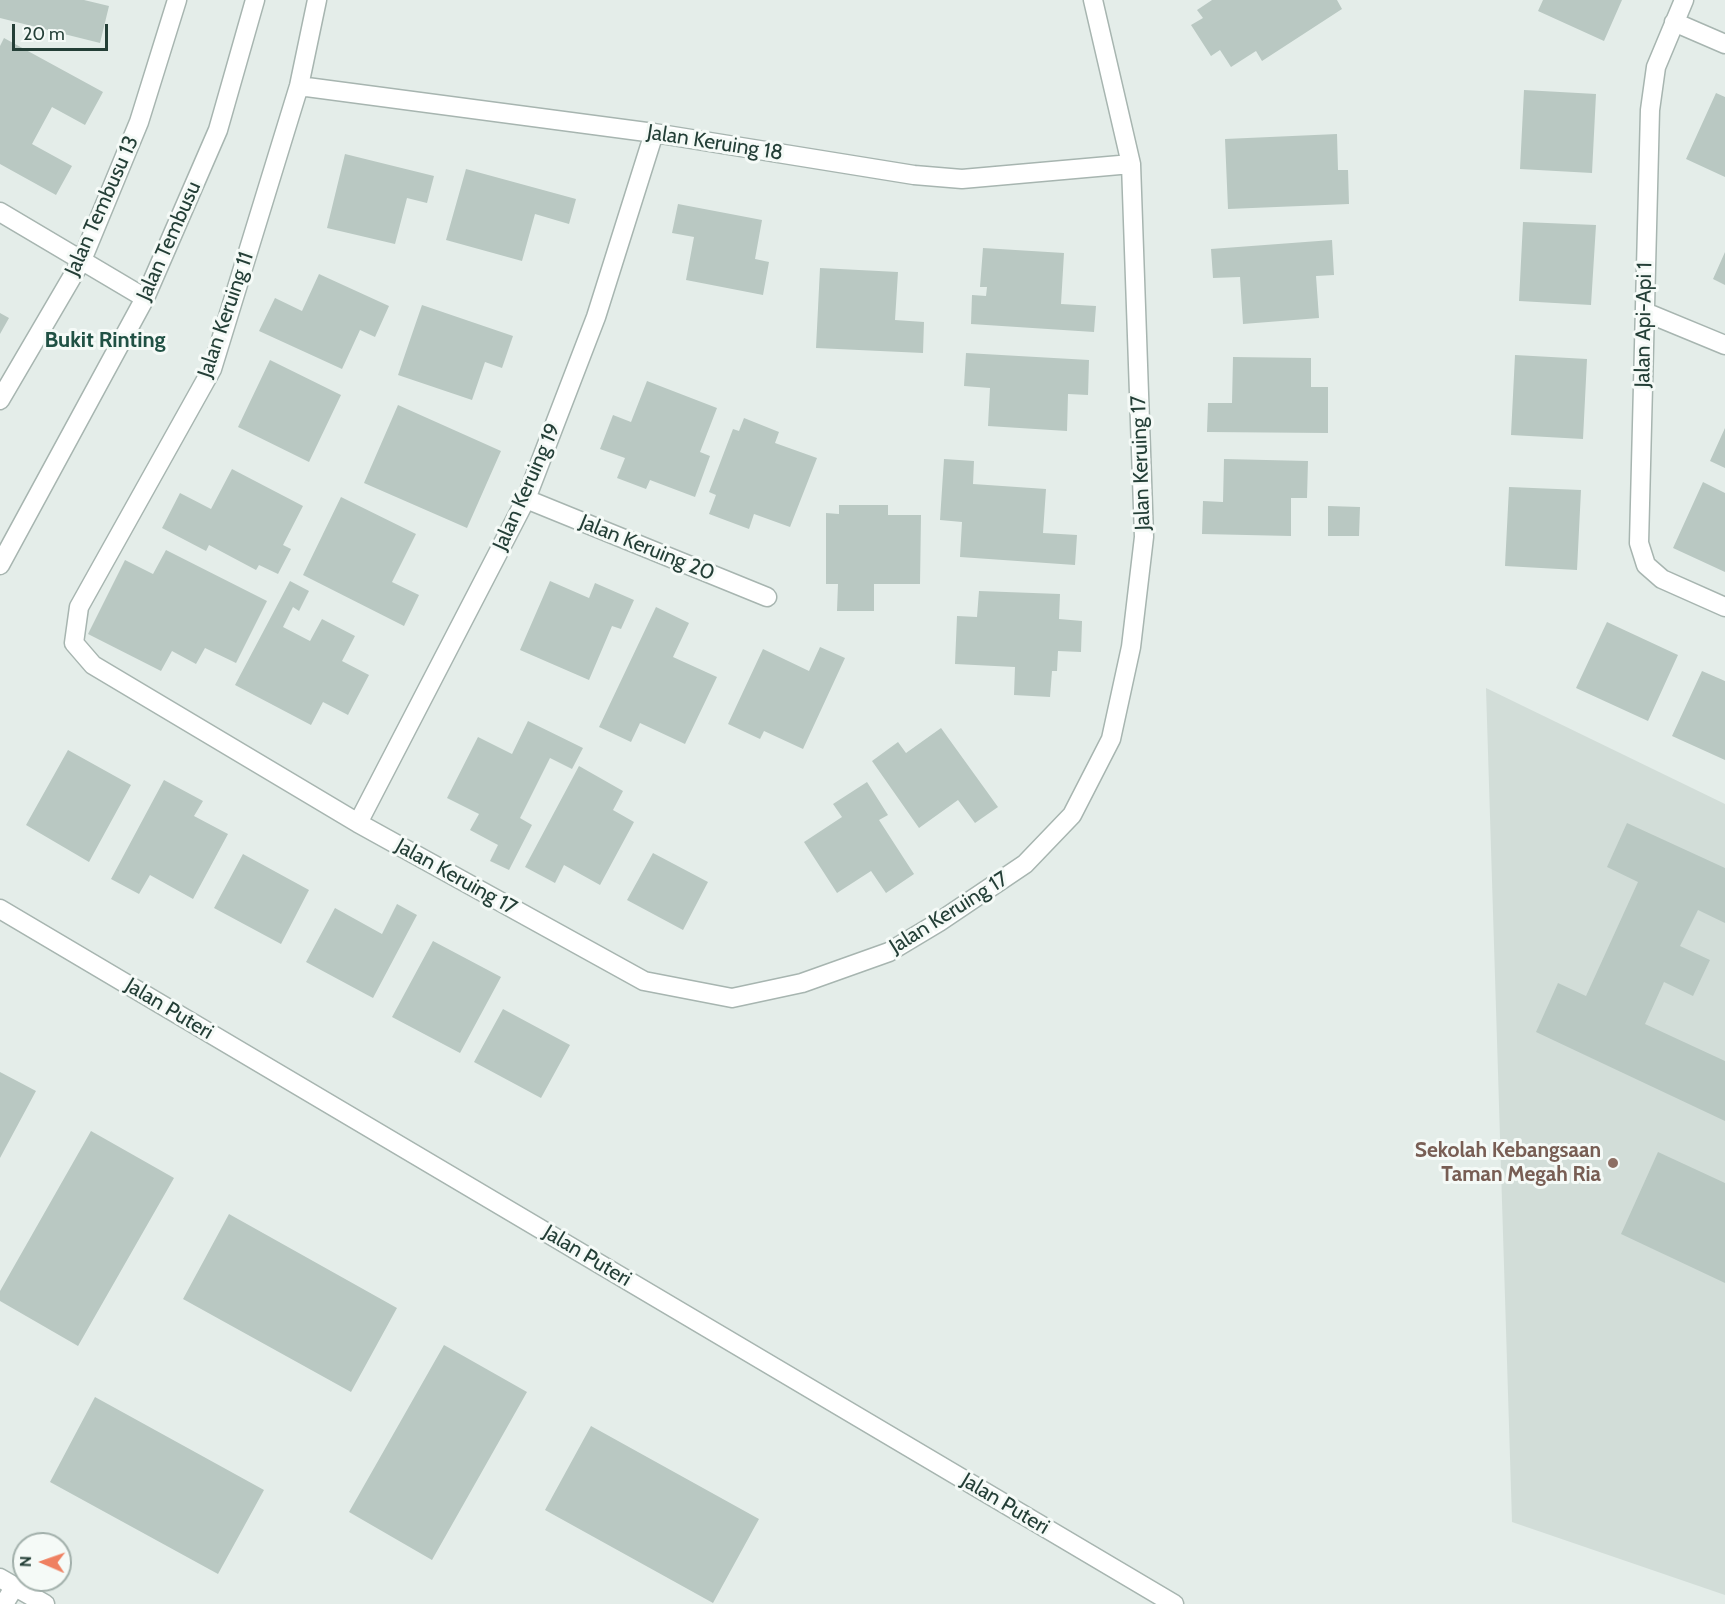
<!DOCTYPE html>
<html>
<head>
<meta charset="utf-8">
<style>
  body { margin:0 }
  #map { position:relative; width:1725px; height:1604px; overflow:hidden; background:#e4ede9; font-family:Cabin,sans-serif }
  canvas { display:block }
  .north { position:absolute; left:12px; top:1532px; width:60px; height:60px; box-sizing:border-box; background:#f5faf7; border:2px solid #a1afaa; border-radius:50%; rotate:272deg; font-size:16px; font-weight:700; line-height:24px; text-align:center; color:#243f37 }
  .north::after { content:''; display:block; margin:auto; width:21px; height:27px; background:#ef8061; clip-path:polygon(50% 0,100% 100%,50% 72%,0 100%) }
  .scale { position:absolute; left:12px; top:24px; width:96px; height:27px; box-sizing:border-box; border:3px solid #243f37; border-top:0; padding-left:8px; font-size:18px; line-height:21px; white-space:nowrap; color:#243f37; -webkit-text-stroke:4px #f5faf7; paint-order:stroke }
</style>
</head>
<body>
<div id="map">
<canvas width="1725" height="1604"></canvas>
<div class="north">N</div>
<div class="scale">20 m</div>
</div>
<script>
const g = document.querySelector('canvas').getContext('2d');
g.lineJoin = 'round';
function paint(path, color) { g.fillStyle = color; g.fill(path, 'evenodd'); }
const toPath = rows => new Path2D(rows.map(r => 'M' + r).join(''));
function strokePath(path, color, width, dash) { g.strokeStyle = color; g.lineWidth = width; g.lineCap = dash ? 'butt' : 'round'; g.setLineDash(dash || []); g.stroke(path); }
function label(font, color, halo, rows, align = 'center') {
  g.font = font + ' Cabin,sans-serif'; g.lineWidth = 6; g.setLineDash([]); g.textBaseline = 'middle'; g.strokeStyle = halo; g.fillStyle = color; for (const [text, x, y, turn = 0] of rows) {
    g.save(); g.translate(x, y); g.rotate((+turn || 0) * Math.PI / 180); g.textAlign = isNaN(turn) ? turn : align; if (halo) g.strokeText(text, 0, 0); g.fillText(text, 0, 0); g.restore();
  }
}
paint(toPath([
  [1486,688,1725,804,1725,1595,1512,1522]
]), '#d2ddd8');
paint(toPath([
  [0,0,84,0,109,6,100,43,0,18],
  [1212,0,1337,0,1342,9,1262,61,1256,51,1231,67,1220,50,1211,56,1191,25,1203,18,1197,10],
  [1543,0,1622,0,1604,41,1538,11],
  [4,38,103,92,85,125,52,107,32,144,72,166,56,195,0,164,0,46],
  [1524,90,1596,94,1592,173,1520,169],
  [1716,93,1725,97,1725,177,1686,159],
  [1337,134,1338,170,1348,170,1349,204,1228,209,1225,139],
  [345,154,434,176,427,203,407,198,395,244,327,228],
  [466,169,576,199,569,224,535,214,522,261,446,240],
  [678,204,762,220,755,259,769,262,763,295,686,280,694,237,672,233],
  [1523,222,1596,225,1591,305,1519,301],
  [1332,240,1334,275,1316,276,1319,318,1243,324,1240,277,1213,278,1211,249],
  [983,248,1064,253,1061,304,1096,306,1094,332,971,324,972,295,986,296,987,287,980,287],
  [1725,252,1725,285,1713,279],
  [820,268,898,272,895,320,924,322,923,353,816,348],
  [319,274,389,306,375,337,360,330,342,369,259,331,275,298,302,311],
  [422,305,513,336,502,368,485,362,472,400,398,375],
  [0,313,9,318,0,334],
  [966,353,1089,360,1088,395,1068,394,1067,431,988,426,990,388,964,386],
  [1515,355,1587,359,1583,439,1511,435],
  [1233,357,1311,358,1311,387,1328,387,1328,433,1207,432,1208,403,1232,403],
  [270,360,341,395,309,462,238,427],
  [647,381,717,408,700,452,710,456,695,497,650,480,646,489,617,478,625,458,600,449,613,415,631,422],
  [398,405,501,451,467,528,364,483],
  [744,418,779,432,775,443,817,458,790,527,754,514,749,529,709,514,716,495,709,492,733,429,739,431],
  [1725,428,1725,468,1710,461],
  [944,459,974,461,973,484,1046,489,1043,533,1077,535,1075,565,960,557,962,522,940,520],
  [1224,459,1308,461,1307,498,1291,498,1291,536,1202,534,1203,501,1223,502],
  [232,469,303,506,283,545,291,549,278,574,259,565,256,570,209,545,206,551,162,528,180,493,211,509],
  [1703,482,1725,493,1725,572,1673,548],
  [1509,487,1581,490,1577,570,1505,566],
  [341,497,416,534,392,582,419,595,404,626,303,575],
  [839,505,888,505,888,515,921,515,920,584,874,584,874,611,837,611,838,584,826,584,826,513,839,514],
  [1328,506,1360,507,1359,536,1328,536],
  [166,550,267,601,236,663,205,648,196,664,172,651,161,671,88,634,125,560,153,574],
  [290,581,309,591,299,611,293,607,283,627,310,641,322,619,355,636,342,661,369,675,348,715,323,702,311,725,235,685],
  [550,581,589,598,595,583,634,600,621,629,612,626,589,680,520,650],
  [979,591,1060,594,1059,619,1082,621,1081,652,1058,651,1057,671,1052,671,1050,697,1014,695,1015,667,955,664,957,616,977,617],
  [656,607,689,623,673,657,717,677,685,744,640,723,631,742,599,727],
  [1607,622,1678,655,1648,721,1576,688],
  [820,647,845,658,803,749,764,731,760,739,728,724,763,649,809,671],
  [1702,671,1725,681,1725,760,1672,736],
  [528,721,583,748,572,769,550,758,520,818,532,825,509,870,490,861,498,845,470,830,479,814,447,798,478,737,512,754],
  [941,728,998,807,975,823,958,800,919,828,872,761,898,742,906,753],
  [68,750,131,785,89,862,26,825],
  [579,766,623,791,613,810,634,822,600,885,564,865,555,883,525,867],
  [164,780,203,801,194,816,228,834,193,899,150,875,139,894,111,879],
  [867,782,888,815,879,820,914,874,886,893,871,871,837,893,804,842,842,817,833,804],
  [1627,823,1725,868,1725,923,1698,910,1680,946,1710,960,1693,996,1664,982,1645,1024,1725,1061,1725,1121,1536,1032,1558,983,1586,996,1638,882,1607,867],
  [653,853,708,882,683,930,627,900],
  [243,854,309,890,281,944,214,908],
  [397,904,417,915,373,998,306,962,335,908,382,934],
  [433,941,501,977,460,1053,392,1017],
  [503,1009,570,1045,541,1098,474,1062],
  [0,1072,36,1091,0,1158],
  [91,1131,174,1178,78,1346,0,1301,0,1291],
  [1658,1152,1725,1183,1725,1283,1621,1234],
  [229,1214,397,1308,351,1392,183,1299],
  [444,1345,527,1392,432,1560,349,1512],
  [95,1397,264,1490,218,1574,50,1482],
  [591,1426,759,1519,713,1603,545,1510]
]), '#b9c8c2');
const minor = toPath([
  [317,0,299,86,212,369,79,607,74,643,93,665,358,823,644,981,732,998,802,983,889,952,939,922,1025,864,1072,815,1111,739,1131,647,1144,537,1131,164,1093,0],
  [1684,0,1656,67,1650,110,1639,543,1646,565,1662,579,1725,607],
  [1674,22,1725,44],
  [299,86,654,133,914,175,962,179,1131,164],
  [0,212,145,298],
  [1645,312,1725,345],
  [0,400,82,260,139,122,177,0],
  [526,499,767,597],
  [0,565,145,298,218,130,255,0],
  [358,823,526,499,596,317,654,133],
  [0,909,1174,1604],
  [0,1578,45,1604],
  [4,1604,15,1586]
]);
strokePath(minor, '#a7b5b0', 21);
strokePath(minor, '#fff', 18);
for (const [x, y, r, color] of [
  [1613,1163,6,"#8d6e63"]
]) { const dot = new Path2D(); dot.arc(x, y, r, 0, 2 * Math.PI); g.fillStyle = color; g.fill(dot); strokePath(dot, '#f5faf7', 2); }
label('21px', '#243f37', '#f5faf7', [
  ["Jalan Keruing 18",715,143,9],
  ["Jalan Tembusu 13",102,206,-66],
  ["Jalan Tembusu",169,241,-66],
  ["Jalan Keruing 11",226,315,-71],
  ["Jalan Api-Api 1",1644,325,-89],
  ["Jalan Keruing 17",1141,463,-92],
  ["Jalan Keruing 19",527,487,-66],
  ["Jalan Keruing 20",647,548,22],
  ["Jalan Keruing 17",456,877,29],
  ["Jalan Keruing 17",949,913,-32],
  ["Jalan Puteri",169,1009,31],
  ["Jalan Puteri",587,1256,31],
  ["Jalan Puteri",1005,1504,31]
]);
label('bold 21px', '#785e54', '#f5faf7', [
  ["Sekolah Kebangsaan",1601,1151],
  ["Taman Megah Ria",1601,1175]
], 'right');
label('bold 22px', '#205144', '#f5faf7', [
  ["Bukit Rinting",105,341]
]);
</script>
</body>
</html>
